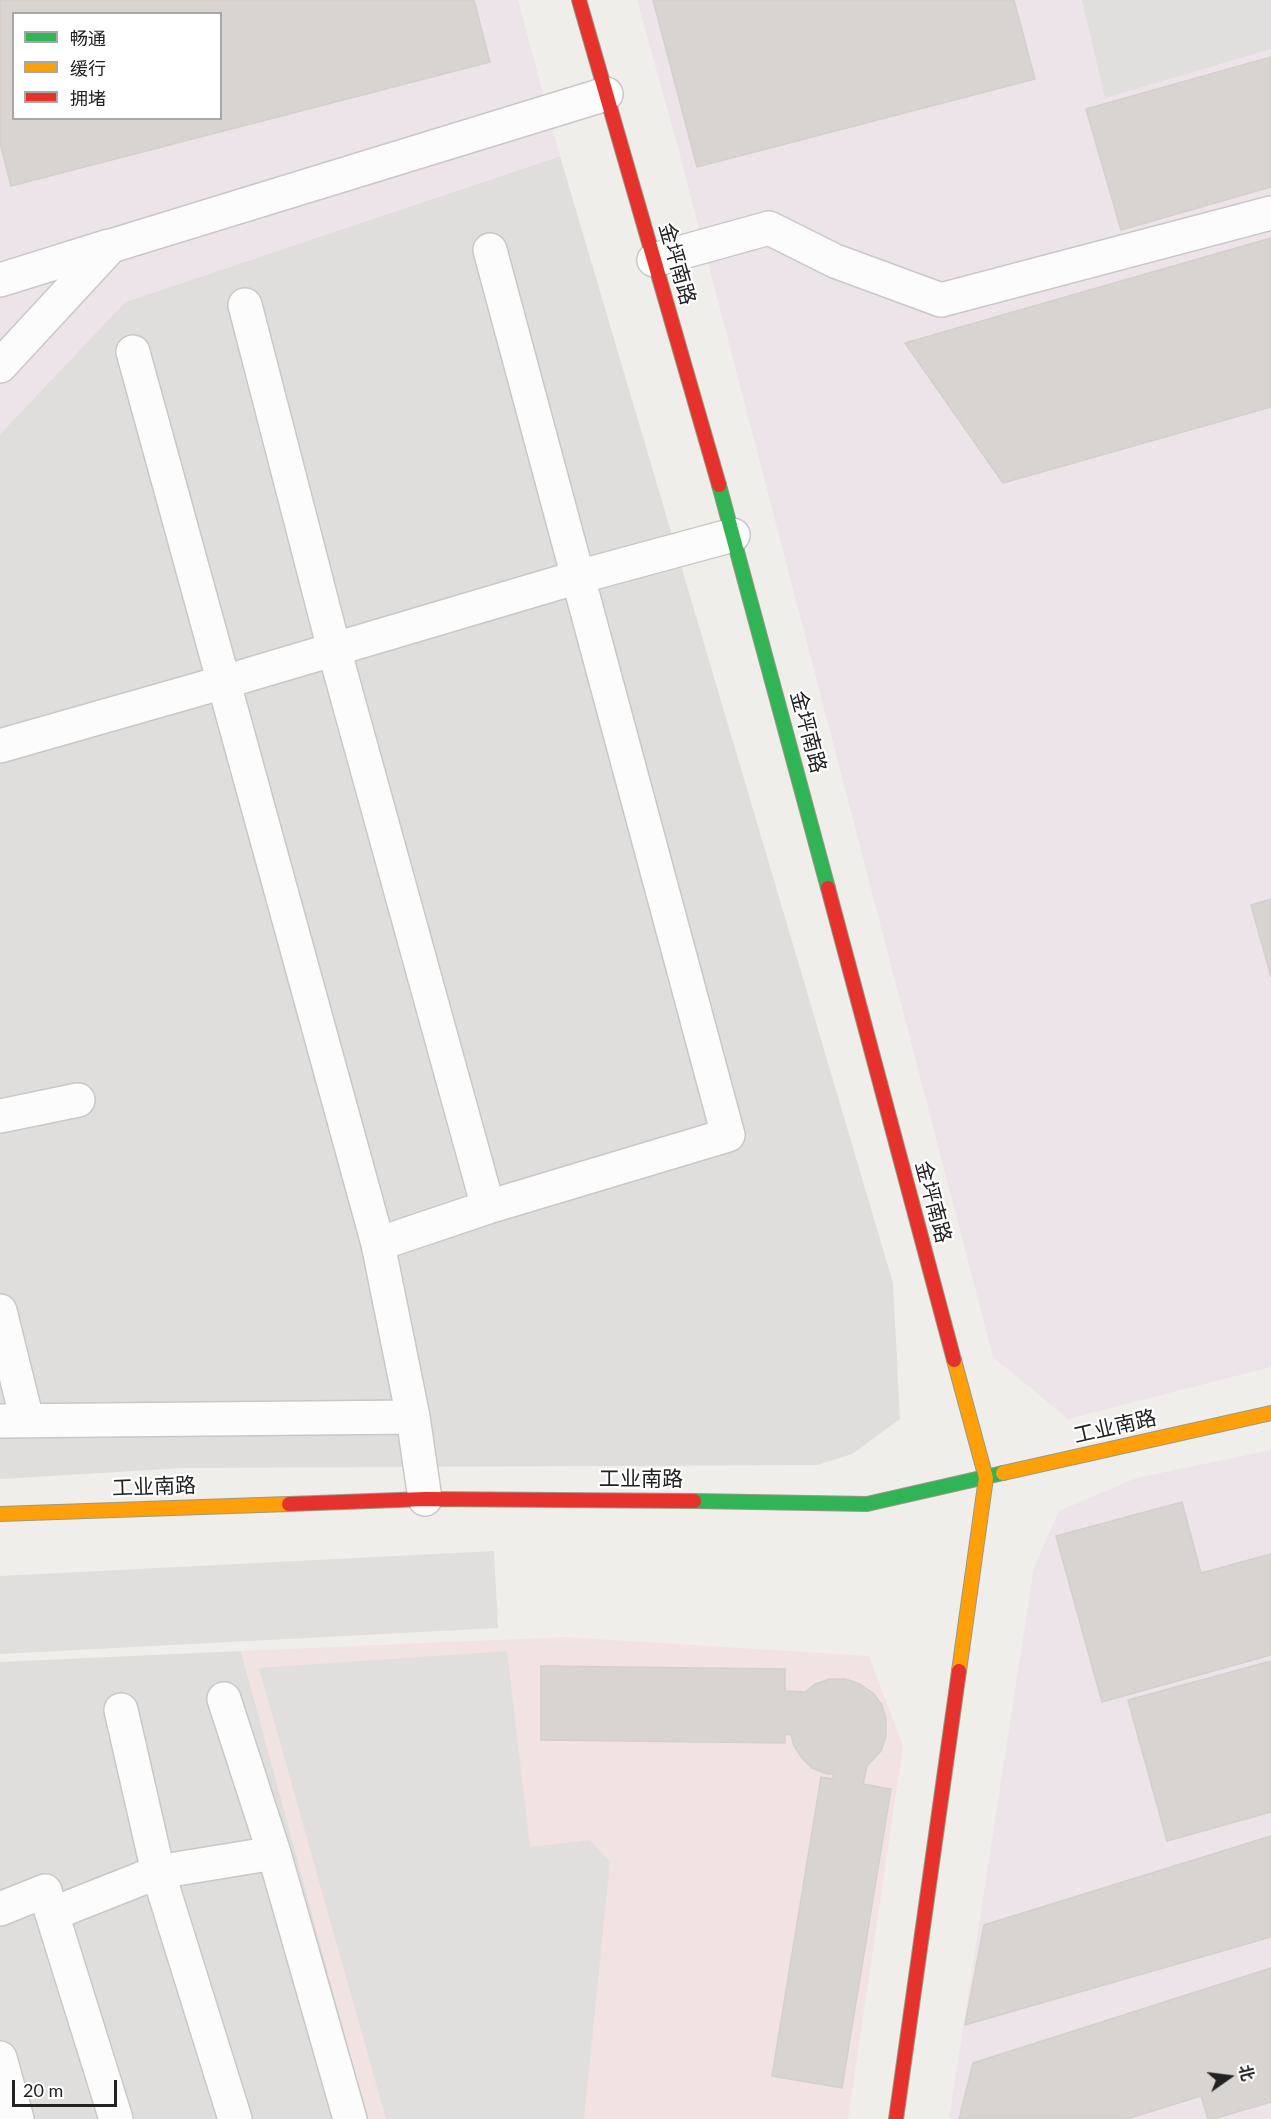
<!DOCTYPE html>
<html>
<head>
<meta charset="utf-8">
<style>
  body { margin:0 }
  #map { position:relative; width:1271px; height:2119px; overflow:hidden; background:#f0eeeb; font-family:Lato,"Noto Sans SC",sans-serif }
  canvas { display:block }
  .legend { position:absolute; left:12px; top:12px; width:210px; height:108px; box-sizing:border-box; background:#fff; border:2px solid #a7a7a7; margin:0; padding:8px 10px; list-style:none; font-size:18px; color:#222 }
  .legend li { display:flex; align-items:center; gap:12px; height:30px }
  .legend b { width:30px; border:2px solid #a7a7a7 }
  .north { position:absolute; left:1199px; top:2047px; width:60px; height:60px; -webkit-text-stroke:4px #fff; paint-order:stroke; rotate:76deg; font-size:16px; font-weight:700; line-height:24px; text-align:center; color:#222 }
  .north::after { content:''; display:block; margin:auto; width:21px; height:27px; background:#222; clip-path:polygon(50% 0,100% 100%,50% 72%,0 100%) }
  .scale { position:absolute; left:12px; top:2080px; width:105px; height:27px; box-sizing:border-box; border:3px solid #222; border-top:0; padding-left:8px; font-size:18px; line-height:21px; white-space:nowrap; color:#222; -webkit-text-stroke:4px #fff; paint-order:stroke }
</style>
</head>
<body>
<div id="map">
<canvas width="1271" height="2119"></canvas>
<ul class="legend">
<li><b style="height:8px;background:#30b455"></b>畅通</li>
<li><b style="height:8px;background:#ff9f0a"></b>缓行</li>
<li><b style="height:8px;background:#e5322d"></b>拥堵</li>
</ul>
<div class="north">北</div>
<div class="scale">20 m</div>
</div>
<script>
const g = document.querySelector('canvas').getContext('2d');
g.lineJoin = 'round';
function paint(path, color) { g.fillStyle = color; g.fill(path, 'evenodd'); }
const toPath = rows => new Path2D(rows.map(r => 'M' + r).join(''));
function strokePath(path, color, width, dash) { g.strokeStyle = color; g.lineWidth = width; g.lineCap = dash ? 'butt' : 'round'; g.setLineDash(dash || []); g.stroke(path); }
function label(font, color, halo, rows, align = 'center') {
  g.font = font + ' Lato,"Noto Sans SC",sans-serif'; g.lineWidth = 4.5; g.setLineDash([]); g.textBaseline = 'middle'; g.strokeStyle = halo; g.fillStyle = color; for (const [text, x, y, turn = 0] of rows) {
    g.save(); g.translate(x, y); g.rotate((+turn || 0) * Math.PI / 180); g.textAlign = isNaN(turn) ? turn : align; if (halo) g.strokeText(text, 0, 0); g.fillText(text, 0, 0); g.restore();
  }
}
paint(toPath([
  [560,156,893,1283,900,1419,852,1454,817,1465,184,1468,0,1479,0,434,125,302],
  [241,1651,368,2119,0,2119,0,1662]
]), '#dfdedc');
paint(toPath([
  [565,1637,869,1656,903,1746,848,2119,368,2119,241,1651]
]), '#f1e3e1');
paint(toPath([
  [0,0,518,0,560,156,125,302,0,434],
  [14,14,220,14,220,118,14,118],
  [637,0,1271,0,1271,1367,1068,1419,993,1357,677,144],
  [1271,1450,1271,2119,949,2119,1034,1567,1059,1511,1136,1478]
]), '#ede4e9');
paint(toPath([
  [1082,0,1271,0,1271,49,1105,98],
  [494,1551,498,1628,0,1654,0,1576],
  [507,1651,530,1847,590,1840,610,1862,584,2119,386,2119,259,1668]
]), '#e0dfde');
const building = toPath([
  [0,0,474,0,490,62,11,186,0,143,0,0],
  [14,14,220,14,220,118,14,118,14,14],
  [653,0,1014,0,1035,79,697,167,653,0],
  [1271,57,1271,187,1121,230,1086,109,1271,57],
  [1271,238,1271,407,1003,483,905,343,1271,238],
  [1271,899,1271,977,1251,905,1271,899],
  [1182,1502,1201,1573,1271,1554,1271,1655,1102,1702,1056,1536,1182,1502],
  [1271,1661,1271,1812,1167,1841,1128,1700,1271,1661],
  [541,1666,785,1669,785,1691,805,1692,815,1684,830,1679,845,1679,860,1684,873,1693,882,1705,886,1720,886,1736,881,1751,867,1766,863,1784,891,1789,842,2088,772,2076,821,1777,833,1779,833,1774,827,1774,812,1768,802,1758,794,1746,791,1735,785,1734,785,1743,541,1740,541,1666],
  [1271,1836,1271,1937,965,2025,984,1925,1271,1836],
  [1271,1968,1271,2102,1214,2119,1208,2119,1201,2096,1127,2119,959,2119,973,2063,1271,1968]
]);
paint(building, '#d7d4d2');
strokePath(building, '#d3d0cc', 1.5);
const street = toPath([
  [654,260,769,228,835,261,941,300,1271,213],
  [0,280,109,246],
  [245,305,334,649,488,1207],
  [133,352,378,1244,413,1417,425,1499],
  [0,366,111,246,606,94],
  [0,746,224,682,578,577,733,535],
  [0,1116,78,1100],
  [378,1244,488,1207,728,1135,490,250],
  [0,1311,27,1420],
  [0,1421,413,1417],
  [224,1699,274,1853,350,2119],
  [121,1710,158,1872,235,2119],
  [0,1909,45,1891,52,1914,158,1872,274,1853],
  [52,1914,116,2119],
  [0,2058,17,2119]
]);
const fast = toPath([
  [719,485,828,888],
  [694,1501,867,1504,1003,1473]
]);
const slow = toPath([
  [954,1360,986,1478,959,1671],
  [1003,1473,1271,1413],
  [0,1514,289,1504]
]);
const jam = toPath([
  [579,0,719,485],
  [828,888,954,1360],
  [289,1504,425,1499,694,1501],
  [896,2119,959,1671]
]);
strokePath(street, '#c9c8c7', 36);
strokePath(fast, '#999a82', 16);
strokePath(slow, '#999a82', 16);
strokePath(jam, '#999a82', 16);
strokePath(street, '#fdfcfc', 33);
strokePath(fast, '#30b455', 14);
strokePath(slow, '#ff9f0a', 14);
strokePath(jam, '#e5322d', 14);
label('21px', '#222', '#fff', [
  ["金坪南路",677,264,74],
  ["金坪南路",808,732,75],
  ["金坪南路",933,1202,75],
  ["工业南路",1115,1427,-13],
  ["工业南路",641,1479],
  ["工业南路",154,1487,-2]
]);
</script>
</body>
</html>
